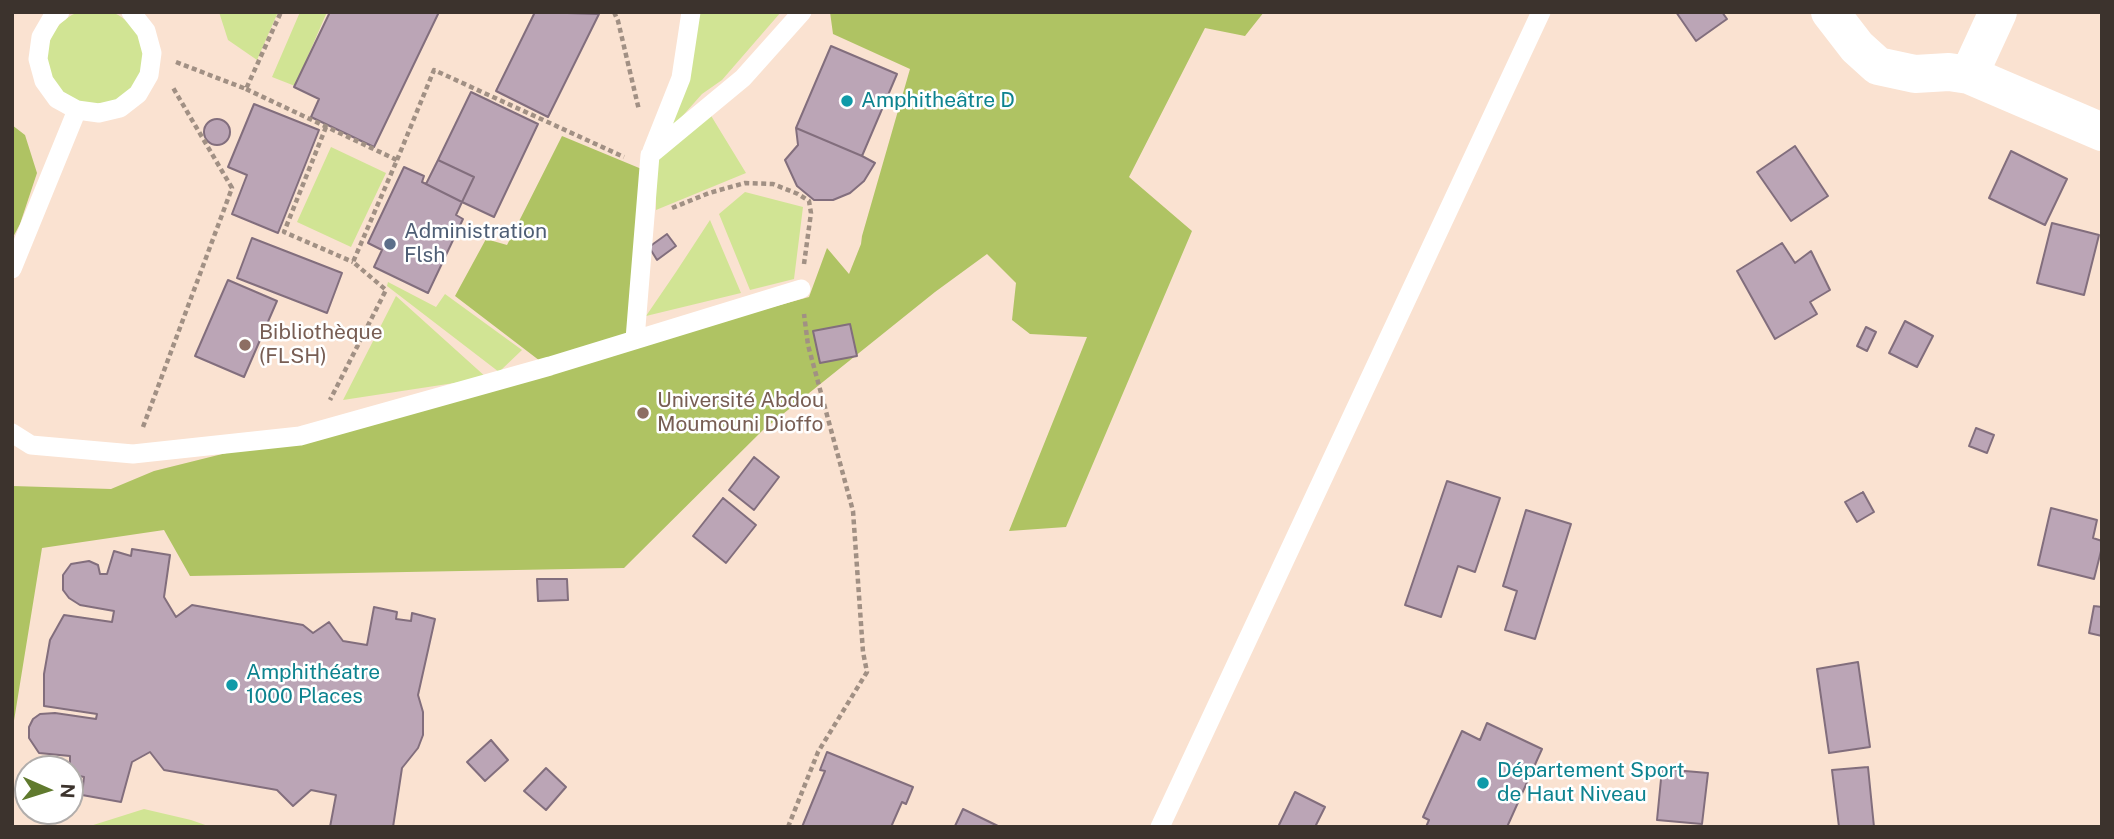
<!DOCTYPE html>
<html>
<head>
<meta charset="utf-8">
<style>
  body { margin:0 }
  #map { position:relative; width:2114px; height:839px; overflow:hidden; background:#fae2d1; font-family:"Public Sans",sans-serif }
  canvas { display:block }
  .frame { position:absolute; inset:0; border:14px solid #3c332d; pointer-events:none }
  .north { position:absolute; left:14px; top:755px; width:70px; height:70px; box-sizing:border-box; background:#fff; border:2px solid #b1adab; border-radius:50%; rotate:93deg; font-size:19px; font-weight:700; line-height:28px; text-align:center; color:#3c332d }
  .north::after { content:''; display:block; margin:auto; width:24px; height:32px; background:#607a2e; clip-path:polygon(50% 0,100% 100%,50% 72%,0 100%) }
</style>
</head>
<body>
<div id="map">
<canvas width="2114" height="839"></canvas>
<div class="frame"></div>
<div class="north">N</div>
</div>
<script>
const g = document.querySelector('canvas').getContext('2d');
g.lineJoin = 'round';
function paint(path, color) { g.fillStyle = color; g.fill(path, 'evenodd'); }
const toPath = rows => new Path2D(rows.map(r => 'M' + r).join(''));
function strokePath(path, color, width, dash) { g.strokeStyle = color; g.lineWidth = width; g.lineCap = dash ? 'butt' : 'round'; g.setLineDash(dash || []); g.stroke(path); }
function label(font, color, halo, rows, align = 'center') {
  g.font = font + ' "Public Sans",sans-serif'; g.lineWidth = 5; g.setLineDash([]); g.textBaseline = 'middle'; g.strokeStyle = halo; g.fillStyle = color; for (const [text, x, y, turn = 0] of rows) {
    g.save(); g.translate(x, y); g.rotate((+turn || 0) * Math.PI / 180); g.textAlign = isNaN(turn) ? turn : align; if (halo) g.strokeText(text, 0, 0); g.fillText(text, 0, 0); g.restore();
  }
}
paint(toPath([
  '47 57a48 48 0 1 1 96 0a48 48 0 1 1-96 0Z',
  [219,12,278,12,257,60,228,40],
  [300,12,327,12,295,86,272,77],
  [696,12,781,12,722,80,702,94,663,138],
  [710,114,746,173,656,210,656,158],
  [331,147,386,173,351,247,297,222],
  [745,192,803,207,794,279,750,290,719,214],
  [710,220,741,293,646,316,676,272],
  [388,282,436,307,445,294,522,350,499,372,387,286],
  [396,296,487,378,343,400],
  [144,809,191,820,211,827,87,827]
]), '#d1e494');
paint(toPath([
  [830,12,1264,12,1245,36,1205,28,1129,177,1192,231,1066,527,1009,531,1087,337,1030,334,1012,320,1016,283,987,254,935,292,763,430,624,568,190,576,164,530,42,548,12,733,12,486,111,489,154,471,391,412,809,297,827,248,849,274,861,244,862,236,910,69,833,34],
  [12,125,25,135,37,173,20,224,12,239],
  [562,136,644,170,632,338,544,364,455,296,486,239,507,245]
]), '#afc363');
const building = toPath([
  [330,12,439,12,374,147,311,117,319,99,294,87,330,12],
  [535,12,599,14,548,117,496,91,535,12],
  [1676,12,1722,12,1727,19,1696,41,1676,12],
  [831,46,897,74,862,156,796,128,831,46],
  [471,92,538,124,494,217,462,202,474,177,438,160,471,92],
  [254,104,319,130,278,233,232,214,247,175,228,167,254,104],
  '204 132a13 13 0 1 1 26 0a13 13 0 1 1-26 0Z',
  [796,128,862,156,875,163,864,181,850,193,833,200,814,200,797,186,785,160,798,145,796,128],
  [1795,146,1828,196,1791,221,1757,172,1795,146],
  [2011,151,2067,179,2045,225,1989,198,2011,151],
  [438,160,474,177,462,202,426,184,438,160],
  [404,167,424,176,422,182,462,202,456,215,463,219,428,293,374,267,382,250,368,243,404,167],
  [2052,223,2099,235,2084,295,2037,283,2052,223],
  [667,234,676,246,657,260,649,247,667,234],
  [252,238,342,273,327,313,237,278,252,238],
  [1782,243,1795,263,1811,251,1830,290,1810,302,1817,314,1775,339,1737,271,1782,243],
  [228,280,277,301,244,377,195,356,228,280],
  [1905,321,1933,336,1917,367,1889,353,1905,321],
  [850,324,857,356,820,363,813,331,850,324],
  [1866,327,1876,332,1867,351,1857,346,1866,327],
  [1976,428,1994,435,1987,453,1969,446,1976,428],
  [754,457,779,477,754,510,729,490,754,457],
  [1447,481,1500,498,1475,572,1458,566,1441,617,1405,605,1447,481],
  [1863,492,1874,512,1857,522,1845,502,1863,492],
  [723,498,756,525,726,563,693,536,723,498],
  [2051,508,2097,520,2093,538,2102,541,2102,547,2094,579,2038,565,2051,508],
  [1526,510,1571,524,1535,639,1505,630,1517,591,1503,586,1526,510],
  [132,549,170,555,164,597,176,617,192,605,303,625,313,633,329,622,343,641,367,645,374,607,397,612,396,619,411,621,412,613,435,619,418,695,423,712,423,735,418,748,402,768,393,827,330,827,336,795,311,790,293,806,277,790,164,770,150,752,132,762,121,802,82,795,84,777,70,774,70,756,39,753,29,738,29,727,33,719,40,714,55,713,96,719,97,714,44,706,44,674,50,640,64,615,112,622,114,611,80,605,69,598,63,590,63,575,71,564,89,561,98,565,100,574,107,574,114,551,131,556,132,549],
  [537,579,567,579,568,600,538,601,537,579],
  [2094,606,2102,607,2102,636,2089,633,2094,606],
  [1858,662,1870,747,1829,753,1817,669,1858,662],
  [1487,723,1542,749,1507,827,1426,827,1429,820,1423,817,1462,731,1480,740,1487,723],
  [491,740,508,760,485,781,467,762,491,740],
  [827,752,913,787,906,804,902,802,891,827,802,827,825,771,820,770,827,752],
  [1868,767,1874,827,1839,827,1832,770,1868,767],
  [546,768,566,787,546,810,524,791,546,768],
  [1662,769,1708,773,1702,824,1657,820,1662,769],
  [1295,792,1325,807,1315,827,1278,827,1295,792],
  [963,809,1000,827,955,826,963,809]
]);
paint(building, '#bba5b6');
strokePath(building, '#826e7d', 2);
strokePath(toPath([
  [614,12,618,21,639,110],
  [176,62,246,89,281,12],
  [246,89,397,160,353,262,386,290,330,400],
  [326,127,284,232,353,262],
  [397,160,434,70,624,157],
  [672,208,709,193,745,183,773,184,798,194,809,201,811,213,804,264],
  [143,427,232,188,172,86],
  [788,827,818,752,867,672,863,652,853,511,808,345,804,314]
]), '#a19084', 4.5, [5, 3.5]);
strokePath(toPath([
  [60,12,52,18,41,37,38,59,44,81,57,99,77,110,99,113,120,108,138,94,149,75,152,53,146,31,131,12],
  [652,151,681,78,691,12],
  [12,269,77,110],
  [635,339,650,155,743,78,802,12],
  [12,433,31,445,133,454,300,436,550,366,801,289],
  [1160,827,1541,12]
]), '#fff', 19);
strokePath(toPath([
  [1830,12,1857,47,1878,66,1915,74,1949,72,1969,75,2102,132],
  [1969,75,1998,12]
]), '#fff', 38);
for (const [x, y, r, color] of [
  [847,101,7,"#0f9aa8"],
  [390,244,7,"#5c6f8a"],
  [245,345,7,"#8d6e63"],
  [643,413,7,"#8d6e63"],
  [232,685,7,"#0f9aa8"],
  [1483,783,7,"#0f9aa8"]
]) { const dot = new Path2D(); dot.arc(x, y, r, 0, 2 * Math.PI); g.fillStyle = color; g.fill(dot); strokePath(dot, '#fff', 2.5); }
label('21px', '#0d838f', '#fff', [
  ["Amphitheâtre D",861,101],
  ["Amphithéatre",246,673],
  ["1000 Places",246,697],
  ["Département Sport",1497,771],
  ["de Haut Niveau",1497,795]
], 'left');
label('21px', '#4e5e75', '#fff', [
  ["Administration",404,232],
  ["Flsh",404,256]
], 'left');
label('21px', '#785e54', '#fff', [
  ["Bibliothèque",259,333],
  ["(FLSH)",259,357],
  ["Université Abdou",657,401],
  ["Moumouni Dioffo",657,425]
], 'left');
</script>
</body>
</html>
